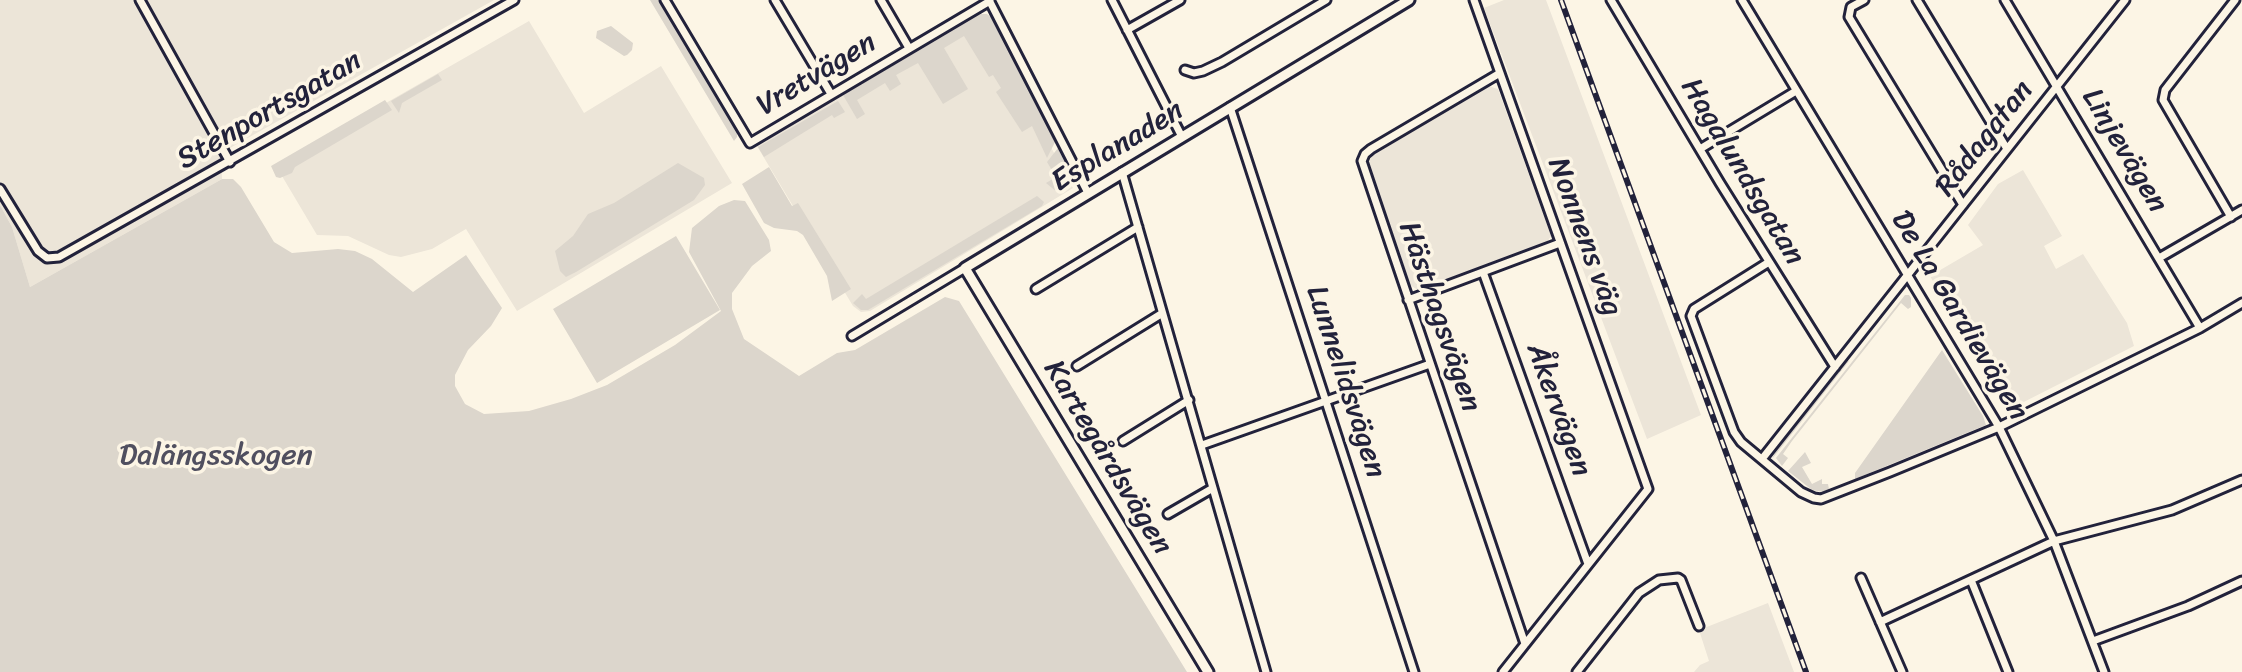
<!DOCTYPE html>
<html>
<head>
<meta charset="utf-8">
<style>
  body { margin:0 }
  canvas { display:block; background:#fcf5e5 }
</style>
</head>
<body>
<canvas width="2242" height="672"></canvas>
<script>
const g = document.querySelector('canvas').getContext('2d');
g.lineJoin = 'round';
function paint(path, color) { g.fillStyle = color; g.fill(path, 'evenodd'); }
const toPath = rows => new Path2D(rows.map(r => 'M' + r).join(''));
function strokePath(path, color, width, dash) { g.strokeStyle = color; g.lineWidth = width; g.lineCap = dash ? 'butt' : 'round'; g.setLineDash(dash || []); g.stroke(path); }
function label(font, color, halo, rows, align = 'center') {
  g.font = font + ' Sriracha,sans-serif'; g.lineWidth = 7; g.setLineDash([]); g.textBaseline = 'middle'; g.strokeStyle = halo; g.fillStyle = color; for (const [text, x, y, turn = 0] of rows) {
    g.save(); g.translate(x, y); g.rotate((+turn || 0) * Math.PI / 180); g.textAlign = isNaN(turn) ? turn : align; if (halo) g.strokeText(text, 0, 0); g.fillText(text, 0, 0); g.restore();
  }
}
paint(toPath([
  [0,0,494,0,221,153,222,179,30,287,12,227,0,205],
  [1504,0,1546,0,1701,415,1647,439,1484,8],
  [979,14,1073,188,870,311,861,312,853,306,757,146],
  [529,21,584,113,661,66,732,183,517,311,466,229,432,249,401,257,389,255,348,236,317,235,276,166],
  [1488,86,1498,89,1551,236,1547,242,1418,290,1410,285,1368,164,1372,156],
  [2023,170,2062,236,2044,246,2056,269,2083,254,2127,323,2134,346,2008,410,1930,276,1983,245,1968,225,1998,184],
  [1768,603,1794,672,1694,672,1700,665,1709,661,1699,630]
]), '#ece5d8');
paint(toPath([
  [650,0,659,0,737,132,737,137,734,141],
  [981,14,987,14,992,18,1055,142,1047,158,1032,126,1022,132,996,92,1001,88,993,75,989,77,964,36,944,48,968,89,943,104,918,63,896,75,901,84,890,91,885,83,857,100,865,114,857,119,843,95],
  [611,26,633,43,632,50,627,55,624,56,596,38,597,31],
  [438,74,442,80,402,103,399,113,391,101],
  [385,100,392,110,295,167,292,173,280,178,276,177,271,166],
  [838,101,845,112,834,118,832,115,764,157,758,147],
  [1058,148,1072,174,1073,182,1057,192,1046,183,1056,177,1047,162],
  [678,163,704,178,705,185,694,200,576,272,566,277,560,271,555,251,573,236,588,214,614,203],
  [769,167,792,206,798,203,851,289,832,301,827,276,803,235,797,231,774,228,764,223,742,184],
  [222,179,233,179,241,187,274,242,292,253,338,249,355,251,372,259,413,292,466,255,502,308,491,326,468,350,455,375,455,386,465,404,484,414,529,411,571,399,607,385,675,345,721,311,689,252,692,228,719,206,734,200,745,201,769,240,771,251,752,266,732,293,732,309,744,339,799,376,837,353,855,350,945,297,959,301,1187,672,0,672,0,205,12,227,30,287],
  [1037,196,1044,202,1042,206,868,310,861,310,853,303,862,294,866,299],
  [676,236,720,310,597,383,553,309],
  [1905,295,1909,295,1911,298,1911,307,1908,309,1901,303,1792,441,1783,454,1788,458,1782,466,1776,458],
  [1942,350,1983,416,1986,425,1855,479,1855,473],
  [1849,361,1772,459,1778,446,1845,362],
  [1805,452,1811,463,1802,467,1812,484,1822,479,1822,484,1828,484,1829,489,1823,492,1812,490,1788,471]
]), '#dcd6cc');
const minor = toPath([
  [140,0,230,162],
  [665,0,750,143,990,1],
  [775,0,831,94],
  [881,0,909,48],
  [989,0,1088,193],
  [1112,0,1182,137],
  [1474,0,1648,489,1503,672],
  [1611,0,1720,183,1835,367],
  [1742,0,1999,427,2054,541,2104,672],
  [1864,0,1851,7,1849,17,1963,205],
  [1917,0,2007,149],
  [2005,0,2200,328],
  [1127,30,1180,0],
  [1185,70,1194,73,1203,71,1222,62,1326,0],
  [1500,73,1371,149,1365,154,1362,161,1525,644],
  [1230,107,1414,672],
  [1700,149,1796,91],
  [1122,172,1266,672],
  [0,189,38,251,47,258,59,257,514,0],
  [2231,217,2163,100,2165,90,2235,0],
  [2159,258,2242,210],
  [1769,262,1694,309,1691,316,1734,432,1741,442,1801,492,1814,498,1821,499,1890,472,1999,427,2200,328,2242,303],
  [1483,272,1588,564],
  [1036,289,1138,227],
  [1408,300,1560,243],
  [852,336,965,268],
  [1077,366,1161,314],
  [1123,441,1189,400],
  [1202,445,1430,364],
  [1762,459,2125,0],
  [1168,514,1213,488],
  [1861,578,1902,672],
  [1971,580,2008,672],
  [1880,622,2054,541,2172,510,2242,480],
  [2093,641,2188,606,2242,581],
  [1577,672,1639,593,1659,580,1678,578,1681,580,1699,626]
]);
const tertiary = toPath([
  [1208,672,965,268,1409,0]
]);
strokePath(minor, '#22223b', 13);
strokePath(tertiary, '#22223b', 15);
strokePath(minor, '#fcf5e5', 7);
strokePath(tertiary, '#fcf5e5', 9);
const rail = toPath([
  [1561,0,1806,672]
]);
strokePath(rail, '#22223b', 6);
strokePath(rail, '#fcf5e5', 3, [9]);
label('30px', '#22223b', '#fcf5e5', [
  ["Vretvägen",817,75,-31],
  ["Stenportsgatan",270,111,-30],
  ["Rådagatan",1985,139,-52],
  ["Esplanaden",1118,147,-31],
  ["Linjevägen",2124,151,59],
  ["Hagalundsgatan",1742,172,59],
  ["Nonnens väg",1584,237,70],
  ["De La Gardievägen",1959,316,59],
  ["Hästhagsvägen",1439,317,71],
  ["Lunnelidsvägen",1345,382,72],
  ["Åkervägen",1558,410,70],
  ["Kartegårdsvägen",1107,458,59]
]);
label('30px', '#504f5f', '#fcf5e5', [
  ["Dalängsskogen",216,456]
]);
</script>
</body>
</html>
